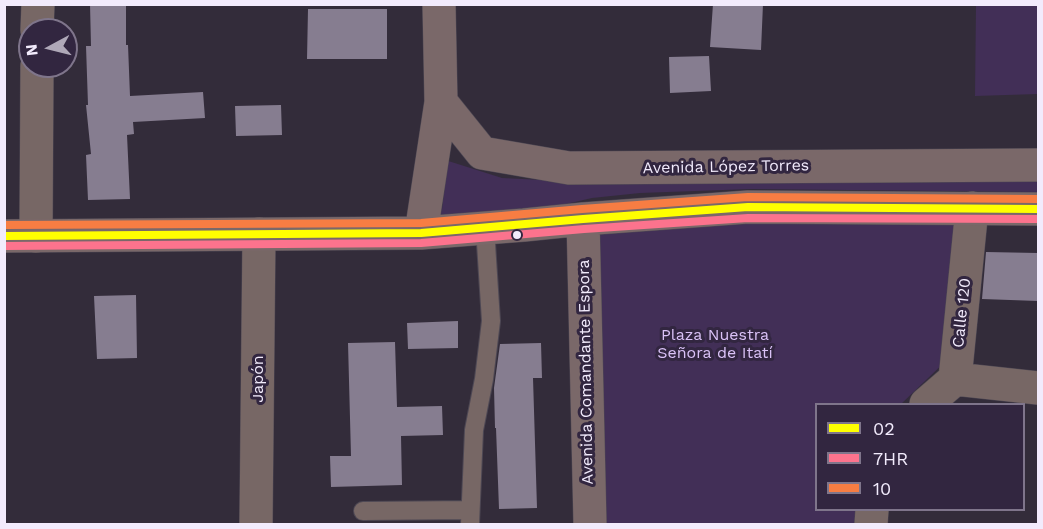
<!DOCTYPE html>
<html>
<head>
<meta charset="utf-8">
<style>
  body { margin:0 }
  #map { position:relative; width:1043px; height:529px; overflow:hidden; background:#332c3a; font-family:"Work Sans",sans-serif }
  canvas { display:block }
  .frame { position:absolute; inset:0; border:6px solid #f2ebfc; pointer-events:none }
  .legend { position:absolute; left:815px; top:403px; width:210px; height:108px; box-sizing:border-box; background:#322640; border:2px solid #7f758b; margin:0; padding:8px 10px; list-style:none; font-size:18px; color:#f2ebfc }
  .legend li { display:flex; align-items:center; gap:12px; height:30px }
  .legend b { width:30px; border:2px solid #7f758b }
  .north { position:absolute; left:18px; top:18px; width:60px; height:60px; box-sizing:border-box; background:#322640; border:2px solid #7f758b; border-radius:50%; rotate:263deg; font-size:16px; font-weight:700; line-height:24px; text-align:center; color:#f2ebfc }
  .north::after { content:''; display:block; margin:auto; width:21px; height:27px; background:#afa8b8; clip-path:polygon(50% 0,100% 100%,50% 72%,0 100%) }
</style>
</head>
<body>
<div id="map">
<canvas width="1043" height="529"></canvas>
<div class="frame"></div>
<ul class="legend">
<li><b style="height:8px;background:#ff0"></b>02</li>
<li><b style="height:8px;background:#fc738d"></b>7HR</li>
<li><b style="height:8px;background:#f77d43"></b>10</li>
</ul>
<div class="north">N</div>
</div>
<script>
const g = document.querySelector('canvas').getContext('2d');
g.lineJoin = 'round';
function paint(path, color) { g.fillStyle = color; g.fill(path, 'evenodd'); }
const toPath = rows => new Path2D(rows.map(r => 'M' + r).join(''));
function strokePath(path, color, width, dash) { g.strokeStyle = color; g.lineWidth = width; g.lineCap = dash ? 'butt' : 'round'; g.setLineDash(dash || []); g.stroke(path); }
function label(font, color, halo, rows, align = 'center') {
  g.font = font + ' "Work Sans",sans-serif'; g.lineWidth = 6; g.setLineDash([]); g.textBaseline = 'middle'; g.strokeStyle = halo; g.fillStyle = color; for (const [text, x, y, turn = 0] of rows) {
    g.save(); g.translate(x, y); g.rotate((+turn || 0) * Math.PI / 180); g.textAlign = isNaN(turn) ? turn : align; if (halo) g.strokeText(text, 0, 0); g.fillText(text, 0, 0); g.restore();
  }
}
paint(toPath([
  [976,5,1038,5,1038,94,975,96],
  [442,159,502,178,543,180,601,178,1038,179,1038,192,751,189,640,193,592,198,540,210,431,225,442,209,445,185],
  [958,214,951,356,901,404,816,404,816,510,861,510,860,524,601,524,595,231]
]), '#422f57');
paint(toPath([
  [90,4,126,4,126,45,128,45,130,96,203,92,205,118,133,122,134,134,127,135,130,199,88,200,86,155,91,154,86,105,88,105,86,46,91,46],
  [713,4,763,4,761,50,710,47],
  [308,9,387,9,387,59,307,59],
  [709,56,711,91,670,93,669,57],
  [281,105,282,135,236,136,235,106],
  [986,252,1038,253,1038,301,982,299],
  [136,295,137,358,97,359,94,296],
  [458,321,458,348,408,349,407,323],
  [395,342,397,407,442,406,443,435,401,436,402,485,331,487,330,456,351,456,348,343],
  [541,343,542,378,533,378,537,508,499,509,496,428,495,428,494,388,500,344]
]), '#867d90');
const lane = toPath([
  [363,511,470,510],
  [470,524,474,430,484,379,491,321,485,228]
]);
const street = toPath([
  [37,30,38,4],
  [36,236,37,66],
  [955,379,1038,388],
  [926,404,955,379,972,208],
  [256,524,259,234],
  [871,524,872,510]
]);
const secondary = toPath([
  [441,102,482,153,569,168,1038,165],
  [583,219,590,524],
  [421,233,441,102,439,4],
  [4,236,421,233,524,225,583,219,748,207,1038,209]
]);
strokePath(lane, '#4e4854', 20);
strokePath(street, '#4e4854', 34);
strokePath(secondary, '#4e4854', 34);
strokePath(lane, '#776765', 18);
strokePath(street, '#776765', 33);
strokePath(secondary, '#7a6869', 33);
strokePath(toPath([
  [4,236,421,233,583,219,748,207,1038,209]
]), '#ff0', 8);
strokePath(toPath([
  [4,246,421,243,584,229,748,218,1038,219]
]), '#fc738d', 8);
strokePath(toPath([
  [4,225,421,223,582,209,748,197,1038,199]
]), '#f77d43', 8);
for (const [x, y, r, color] of [
  [517,235,5,"#f2ebfc"]
]) { const dot = new Path2D(); dot.arc(x, y, r, 0, 2 * Math.PI); g.fillStyle = color; g.fill(dot); strokePath(dot, '#322640', 2); }
label('16px', '#f2ebfc', '#322640', [
  ["Avenida López Torres",726,167,-1],
  ["Calle 120",962,313,-84],
  ["Avenida Comandante Espora",586,372,-91],
  ["Japón",258,379,-90]
]);
label('16px', '#dac2f7', '#322640', [
  ["Plaza Nuestra",715,335],
  ["Señora de Itatí",715,353]
]);
</script>
</body>
</html>
